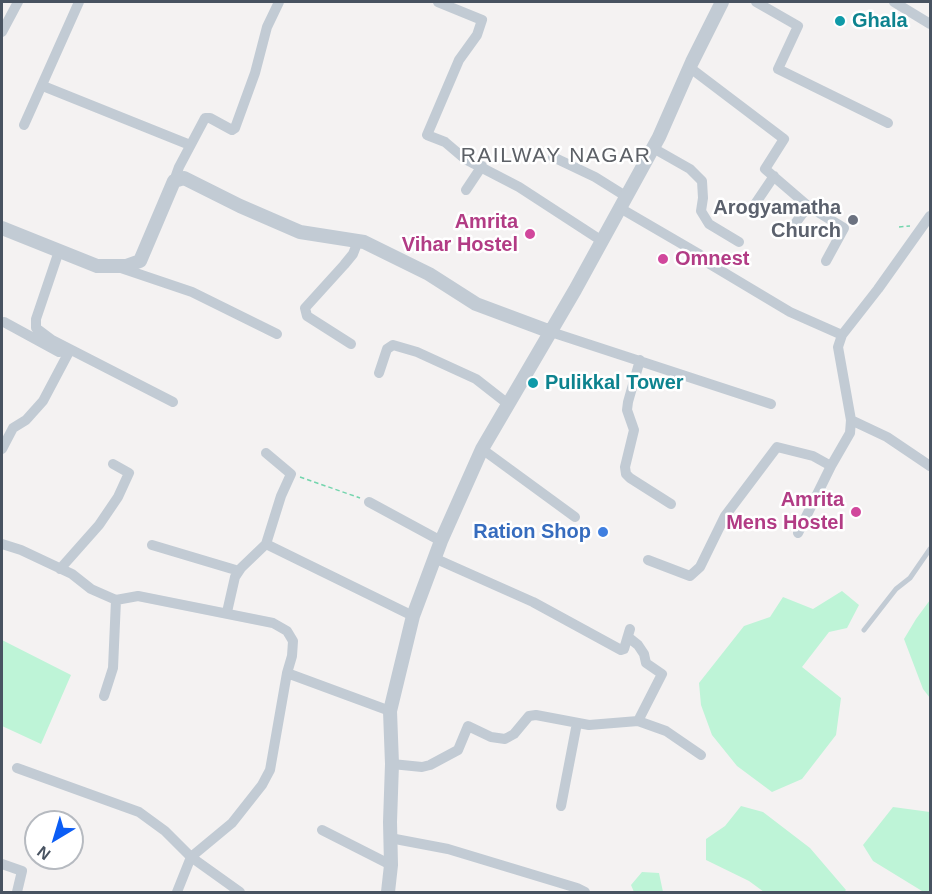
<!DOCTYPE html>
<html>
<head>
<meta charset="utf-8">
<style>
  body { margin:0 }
  #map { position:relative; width:932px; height:894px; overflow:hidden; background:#f4f2f2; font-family:Arial,sans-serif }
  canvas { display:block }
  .frame { position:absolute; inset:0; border:3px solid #485361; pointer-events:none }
  .north { position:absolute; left:24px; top:810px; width:60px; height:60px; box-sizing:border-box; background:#fff; border:2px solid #b6bac0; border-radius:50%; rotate:218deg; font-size:16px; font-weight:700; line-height:24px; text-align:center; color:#485361 }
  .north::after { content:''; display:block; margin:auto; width:21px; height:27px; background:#0b5df5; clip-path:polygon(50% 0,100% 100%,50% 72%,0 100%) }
</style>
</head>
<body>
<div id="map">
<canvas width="932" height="894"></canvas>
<div class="frame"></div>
<div class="north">N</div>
</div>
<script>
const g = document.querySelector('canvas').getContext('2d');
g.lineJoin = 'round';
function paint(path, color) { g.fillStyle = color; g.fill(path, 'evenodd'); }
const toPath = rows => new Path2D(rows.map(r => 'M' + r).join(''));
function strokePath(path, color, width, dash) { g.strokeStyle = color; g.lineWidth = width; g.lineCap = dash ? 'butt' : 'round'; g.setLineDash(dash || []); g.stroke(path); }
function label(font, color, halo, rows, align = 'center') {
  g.font = font + ' Arial,sans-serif'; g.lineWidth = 5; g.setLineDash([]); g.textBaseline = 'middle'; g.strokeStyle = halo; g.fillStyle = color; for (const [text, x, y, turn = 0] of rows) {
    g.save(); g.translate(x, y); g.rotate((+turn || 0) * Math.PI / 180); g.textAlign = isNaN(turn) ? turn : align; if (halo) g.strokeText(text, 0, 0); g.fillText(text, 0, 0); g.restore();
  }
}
paint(toPath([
  [842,591,859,605,847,628,829,632,802,667,841,698,836,735,802,779,772,792,737,766,712,735,701,705,699,683,744,626,770,617,783,597,813,609],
  [930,600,930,698,923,689,904,639,916,619],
  [2,640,71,675,41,744,2,726],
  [741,806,763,812,810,848,846,890,844,892,764,892,749,881,706,860,706,839,725,826],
  [893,807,930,812,930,892,922,891,873,861,863,845],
  [642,872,659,873,663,892,634,892,631,885]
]), '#bef4d7');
strokePath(toPath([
  [899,227,910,226],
  [300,477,360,498]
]), '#73d5ad', 1.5, [4.5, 3]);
strokePath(toPath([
  [864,630,896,589,910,578,930,549]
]), '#c2cbd4', 5);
strokePath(toPath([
  [438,2,482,20,477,35,459,60,427,135,445,142,465,159,519,187,602,241],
  [756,2,798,26,778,69,888,123],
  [894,2,930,24],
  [2,32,18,2],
  [689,67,784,139,765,169,808,206,844,228,826,261],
  [43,86,190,145],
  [24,125,79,2],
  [653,148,690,169,702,181,703,198,701,211,709,224,739,242],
  [553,157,595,177,627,197],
  [174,181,179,167,205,118,210,118,232,130,235,128,255,73,267,27,279,2],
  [466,190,482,166],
  [620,208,699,254,708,263,790,312,842,335],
  [751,210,774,176],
  [930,216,878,289,842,335,838,347,851,420,887,437,930,466],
  [789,232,808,206],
  [59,251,36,319,36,328,52,340,173,402],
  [118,267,192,292,277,334],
  [4,322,59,352],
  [551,332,771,404],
  [351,344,307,316,305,308,344,265,353,254,358,241],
  [640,360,628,402,627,410,634,430,625,467,626,474,630,478,671,504],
  [379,373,387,349,393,345,417,352,476,379,508,404],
  [2,449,13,428,26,420,43,401,70,350],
  [482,449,575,517],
  [369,502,441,541],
  [798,533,831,466],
  [2,544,21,550,72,574,91,589,116,600,138,596,273,623,287,631,293,641,292,656,287,673,390,711],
  [266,544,413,616],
  [152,545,239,571],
  [434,558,533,602,621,650,624,649,630,629],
  [648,560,690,576,700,567,725,516,777,447,813,456,831,466,850,433,851,420],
  [60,569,99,525,118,497,129,473,113,464],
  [227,612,235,577,241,568,266,544,281,496,291,474,266,453],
  [628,637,638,645,644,654,646,663,662,674,638,721],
  [104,696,113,668,116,600],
  [392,764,422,767,430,765,458,750,468,726,491,737,505,739,514,734,529,716,536,715,589,725,638,721,666,731,701,755],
  [17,768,139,812,165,831,191,857,240,892],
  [561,806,577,723],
  [322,830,391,865],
  [390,838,448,849,577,888,585,892],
  [2,864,22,871,17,892],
  [177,892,191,857,232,823,262,785,270,770,287,673]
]), '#c2cbd4', 10);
strokePath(toPath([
  [2,228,97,266,126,266,140,261,174,181,184,178,240,206,300,232,364,242,429,274,476,304,551,332],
  [388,892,391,865,390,822,392,764,390,711,413,616,441,541,482,449,575,290,659,137,692,62,722,2]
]), '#c2cbd4', 14);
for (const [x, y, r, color] of [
  [840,21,6,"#0f9aa8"],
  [853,220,6,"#6b7280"],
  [530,234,6,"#d1479c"],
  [663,259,6,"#d1479c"],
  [533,383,6,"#0f9aa8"],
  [856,512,6,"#d1479c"],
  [603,532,6,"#3f7fe0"]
]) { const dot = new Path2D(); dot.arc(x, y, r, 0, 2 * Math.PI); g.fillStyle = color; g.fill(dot); strokePath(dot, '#fff', 2); }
label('bold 20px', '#0d838f', '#fff', [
  ["Ghala",852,21],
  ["Pulikkal Tower",545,383]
], 'left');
label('bold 20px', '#5b616d', '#fff', [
  ["Arogyamatha",841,208],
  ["Church",841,231]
], 'right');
label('bold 20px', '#b23c85', '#fff', [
  ["Amrita",518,222],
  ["Vihar Hostel",518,245],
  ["Omnest",675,259,"left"],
  ["Amrita",844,500],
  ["Mens Hostel",844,523]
], 'right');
label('bold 20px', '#366cbe', '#fff', [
  ["Ration Shop",591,532]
], 'right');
g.letterSpacing = '1.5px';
label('21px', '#5d6167', '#fff', [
  ["RAILWAY NAGAR",556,156]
]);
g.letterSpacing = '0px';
</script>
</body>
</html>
